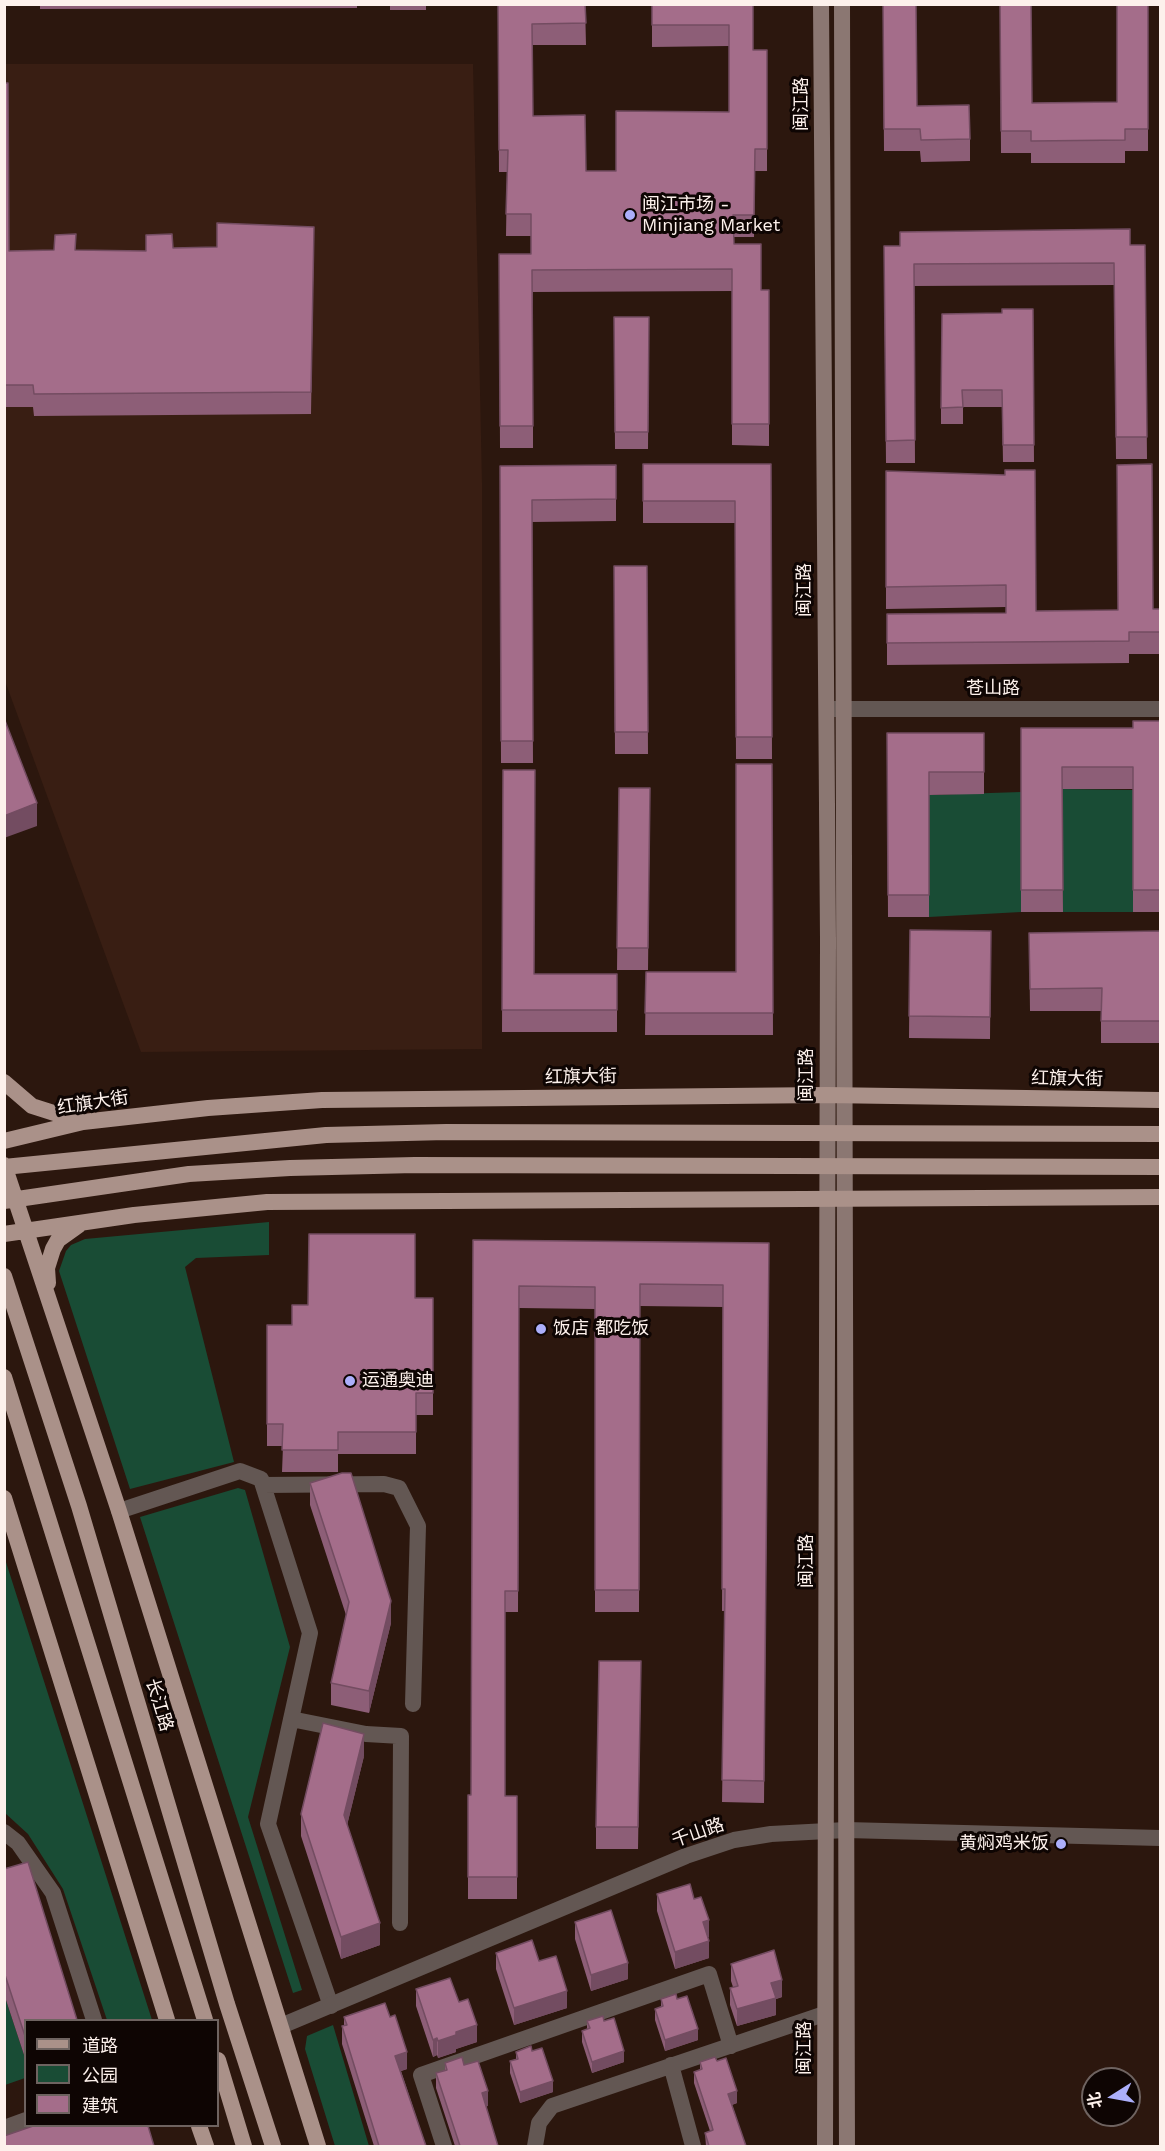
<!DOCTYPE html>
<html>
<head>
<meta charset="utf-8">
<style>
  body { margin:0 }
  #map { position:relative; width:1165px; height:2151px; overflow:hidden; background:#2c170e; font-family:"Work Sans","Noto Sans SC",sans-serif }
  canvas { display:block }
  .frame { position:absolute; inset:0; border:6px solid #fdf1ec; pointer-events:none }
  .legend { position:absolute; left:24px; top:2019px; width:195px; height:108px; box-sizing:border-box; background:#0e0503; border:2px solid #6e6360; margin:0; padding:8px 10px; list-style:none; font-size:18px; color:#fdf1ec }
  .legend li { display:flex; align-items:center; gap:12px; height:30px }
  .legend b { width:30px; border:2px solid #6e6360 }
  .north { position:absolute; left:1081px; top:2067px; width:60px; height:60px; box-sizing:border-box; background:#0e0503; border:2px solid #6e6360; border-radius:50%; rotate:259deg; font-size:16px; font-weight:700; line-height:24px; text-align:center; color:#fdf1ec }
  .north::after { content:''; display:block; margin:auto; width:21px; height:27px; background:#acaffb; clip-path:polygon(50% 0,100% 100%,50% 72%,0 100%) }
</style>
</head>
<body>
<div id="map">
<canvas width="1165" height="2151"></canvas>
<div class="frame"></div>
<ul class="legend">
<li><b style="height:8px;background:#aa9189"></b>道路</li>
<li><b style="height:16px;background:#194c35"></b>公园</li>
<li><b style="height:16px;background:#a46d8a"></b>建筑</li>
</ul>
<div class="north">北</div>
</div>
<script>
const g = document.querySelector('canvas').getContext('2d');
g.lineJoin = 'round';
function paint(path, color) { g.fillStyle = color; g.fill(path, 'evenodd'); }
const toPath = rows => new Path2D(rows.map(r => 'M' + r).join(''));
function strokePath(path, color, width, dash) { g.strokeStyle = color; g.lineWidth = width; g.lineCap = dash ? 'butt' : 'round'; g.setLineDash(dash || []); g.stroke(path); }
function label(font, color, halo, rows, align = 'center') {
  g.font = font + ' "Work Sans","Noto Sans SC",sans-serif'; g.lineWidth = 6; g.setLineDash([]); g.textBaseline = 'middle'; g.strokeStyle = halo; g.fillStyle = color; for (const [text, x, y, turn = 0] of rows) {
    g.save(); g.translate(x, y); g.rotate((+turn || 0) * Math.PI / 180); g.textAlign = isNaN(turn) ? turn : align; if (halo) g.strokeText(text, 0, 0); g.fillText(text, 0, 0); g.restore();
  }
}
paint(toPath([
  [5,64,473,64,482,484,482,1049,141,1052,5,681]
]), '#391e13');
paint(toPath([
  [1062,789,1133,790,1133,912,1063,912],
  [1021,792,1021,912,929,917,929,795],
  [269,1222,269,1255,196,1258,185,1267,234,1462,130,1489,59,1271,66,1251,71,1245,85,1239],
  [238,1488,245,1490,290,1647,248,1817,302,1990,293,1993,140,1517],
  [5,1559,152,2020,107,2020,63,1889,28,1834,5,1813],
  [4,1994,26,2061,25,2078,5,2085],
  [333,2025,369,2146,335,2146,305,2049,307,2036]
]), '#194c35');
strokePath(toPath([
  [829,709,1160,709],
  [263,1485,384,1484,399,1488,418,1526,413,1704],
  [119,1511,240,1471,261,1479,310,1633,268,1824,331,2006],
  [291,1719,366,1734,401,1736,400,1923],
  [4,1832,18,1843,53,1893,94,2020],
  [671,2065,693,2146],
  [444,2146,421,2075,709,1974,731,2046],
  [535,2146,539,2123,552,2106,824,2014]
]), '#635753', 16);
strokePath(toPath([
  [281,2026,686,1856,734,1840,771,1834,846,1830,1160,1838],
  [4,2128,26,2120]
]), '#635753', 16);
strokePath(toPath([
  [821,4,828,940,825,2146],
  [842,4,847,2146]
]), '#8b7772', 16);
strokePath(toPath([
  [4,1082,32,1106,79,1121],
  [4,1141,83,1122,208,1108,322,1100,826,1095,1160,1100],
  [4,1165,119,1511,318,2146],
  [4,1167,326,1135,446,1132,1160,1134],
  [4,1201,189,1174,290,1168,415,1165,1160,1167],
  [4,1234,134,1215,267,1202,1160,1197],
  [4,1276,79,1506,227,2004,273,2146],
  [48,1283,47,1268,53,1249,58,1240,79,1225],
  [4,1377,205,2020],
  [4,1498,167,2020],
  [218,2060,244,2146],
  [199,2126,206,2146]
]), '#aa9189', 16);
paint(toPath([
  [40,4,357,4,357,8,40,9],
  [390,4,426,4,426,10,390,10],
  [498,4,585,4,586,45,532,45,533,116,586,171,616,171,729,112,729,46,652,47,652,4,753,4,753,50,767,50,767,171,755,171,754,237,734,237,734,244,761,290,769,290,769,446,732,445,732,291,533,292,533,448,500,448,499,254,531,254,531,236,506,236,507,172,499,172],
  [883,4,917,106,970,139,970,161,921,162,920,151,884,151],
  [1000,4,1032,103,1117,102,1148,4,1148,151,1125,151,1125,163,1031,163,1031,153,1001,153],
  [4,83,9,251,146,251,173,248,217,247,314,227,311,414,34,416,33,407,4,407],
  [1145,245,1147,459,1116,459,1114,285,914,286,915,463,886,463,884,246],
  [1033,309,1034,462,1003,462,1002,407,963,407,963,424,941,424,941,408,1002,313],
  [614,317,649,317,648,449,615,449],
  [643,464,771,464,772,759,736,759,735,523,643,523],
  [616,465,616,521,532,522,533,763,501,763,500,466],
  [886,471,1036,611,1161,609,1161,654,1129,654,1129,663,887,665,887,614,1006,613,1006,607,886,609],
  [614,566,647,566,648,754,615,754],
  [1161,721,1161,912,1133,912,1133,789,1062,789,1063,912,1021,912,1021,728,1133,728],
  [887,733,984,733,984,794,929,795,929,917,888,917],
  [772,764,773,1035,645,1035,646,972,736,972],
  [503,770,534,974,617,974,617,1032,502,1032],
  [619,788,650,788,648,970,617,970],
  [910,930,991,931,990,1039,909,1038],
  [1161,931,1161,1043,1101,1043,1101,1011,1030,1011,1029,933],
  [473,1240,769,1243,764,1803,722,1802,725,1611,722,1611,723,1307,640,1306,639,1612,595,1612,595,1309,519,1308,518,1612,505,1612,505,1796,517,1796,517,1899,468,1899,468,1795,471,1795],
  [415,1298,433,1298,433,1415,416,1415,416,1454,338,1454,338,1472,282,1472,283,1446,267,1446,267,1325,292,1325,308,1305],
  [310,1483,391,1623,369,1713,331,1705,331,1683,346,1615,310,1505],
  [641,1661,638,1849,596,1849,596,1827],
  [364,1756,347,1825,380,1945,341,1959,301,1836,301,1814],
  [4,1869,26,2020,26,2061,4,1994],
  [657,1894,694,1899,709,1937,707,1937,709,1958,675,1969,657,1911],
  [575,1922,628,1979,591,1991,575,1939],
  [496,1953,539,1961,567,2008,514,2025,496,1969],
  [731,1964,782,1997,776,1999,776,2015,737,2026,730,2005,730,1988,733,1987,731,1981],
  [416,1989,459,2002,477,2042,456,2049,456,2052,438,2058,437,2055,433,2057,416,2006],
  [661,1999,677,1999,698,2040,665,2051,655,2020,655,2009,661,2007],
  [344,2017,407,2069,401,2071,426,2146,374,2146,342,2044,342,2026,344,2026],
  [587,2021,624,2062,592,2073,582,2042,582,2031,587,2029],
  [532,2051,553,2092,520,2103,510,2073,510,2061,516,2059,516,2052],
  [717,2061,737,2103,732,2105,746,2146,706,2146,705,2133,710,2131,694,2083,694,2072,700,2070,700,2062],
  [445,2063,464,2065,488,2106,486,2106,498,2146,455,2146,436,2088,436,2073,445,2070]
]), '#8d5e77');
paint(toPath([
  [37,803,37,826,4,838,4,816],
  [391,1601,391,1623,369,1713,369,1691],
  [364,1734,364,1756,344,1838,344,1815],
  [709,1920,709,1937,703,1939,703,1922],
  [380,1923,380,1945,341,1959,341,1937],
  [709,1941,709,1958,675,1969,675,1952],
  [628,1963,628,1979,591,1991,591,1975],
  [782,1980,782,1997,776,1999,776,2015,737,2026,737,2009,771,1983],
  [567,1991,567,2008,514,2025,514,2008],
  [477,2025,477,2042,456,2049,456,2052,438,2058,438,2041,456,2032],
  [698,2029,698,2040,665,2051,665,2040],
  [437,2038,437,2055,433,2057,433,2040],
  [624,2051,624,2062,592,2073,592,2062],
  [407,2052,407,2069,395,2073,395,2056],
  [553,2081,553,2092,520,2103,520,2092],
  [488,2091,488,2106,482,2108,482,2093],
  [737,2091,737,2103,728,2106,728,2094]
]), '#734c61');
const building = toPath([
  [498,4,585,4,586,23,532,24,533,116,585,115,586,171,616,171,616,111,729,112,729,25,652,25,652,4,753,4,753,50,767,50,767,149,755,149,754,215,733,215,734,244,761,244,761,290,769,290,769,424,732,424,732,269,532,270,533,426,500,426,499,254,531,254,531,214,506,214,508,150,499,150,498,4],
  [883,4,916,4,917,106,969,105,970,139,921,140,920,129,884,129,883,4],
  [1000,4,1031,4,1032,103,1117,102,1117,4,1148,4,1148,129,1125,129,1125,140,1031,141,1031,131,1001,131,1000,4],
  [4,83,8,83,9,251,54,250,55,235,76,234,75,250,146,251,146,235,172,234,173,248,217,247,217,223,314,227,311,392,34,394,33,385,4,385,4,83],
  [1130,229,1130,245,1145,245,1147,437,1116,437,1114,263,914,264,915,440,886,441,884,246,900,246,900,232,1130,229],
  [1002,309,1033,309,1034,445,1003,445,1002,390,962,390,963,407,941,408,942,314,1002,313,1002,309],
  [614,317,649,317,648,432,615,432,614,317],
  [643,464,771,464,772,737,736,737,735,501,643,501,643,464],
  [1152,464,1153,609,1161,609,1161,632,1129,632,1129,641,887,643,887,614,1006,613,1006,585,886,587,886,471,1005,475,1005,470,1035,470,1036,611,1118,610,1117,465,1152,464],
  [616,465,616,499,532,500,533,741,501,741,500,466,616,465],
  [614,566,647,566,648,732,615,732,614,566],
  [4,718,37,803,4,816,4,718],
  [1133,721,1161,721,1161,890,1133,890,1133,767,1062,767,1063,890,1021,890,1021,728,1133,728,1133,721],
  [887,733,984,733,984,772,929,772,929,895,888,895,887,733],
  [736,764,772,764,773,1013,645,1013,646,972,736,972,736,764],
  [503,770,535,770,534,974,617,974,617,1010,502,1010,503,770],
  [619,788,650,788,648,948,617,948,619,788],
  [910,930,991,931,990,1017,909,1016,910,930],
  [1161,931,1161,1021,1101,1021,1102,988,1030,989,1029,933,1161,931],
  [309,1234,415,1234,415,1298,433,1298,433,1393,416,1393,416,1432,338,1432,338,1450,282,1450,283,1424,267,1424,267,1325,292,1325,292,1305,308,1305,309,1234],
  [473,1240,769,1243,764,1781,722,1780,725,1589,722,1589,723,1285,640,1284,639,1590,595,1590,595,1287,519,1286,518,1591,505,1591,505,1796,517,1796,517,1877,468,1877,468,1795,471,1795,473,1240],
  [342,1473,351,1473,391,1601,369,1691,331,1683,349,1602,310,1483,342,1473],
  [599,1661,641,1661,638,1827,596,1827,599,1661],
  [323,1723,364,1734,344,1815,380,1923,341,1937,301,1814,323,1723],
  [28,1862,77,2020,26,2020,26,2039,4,1972,4,1869,28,1862],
  [690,1884,694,1899,701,1897,709,1920,703,1922,709,1941,675,1952,657,1894,690,1884],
  [611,1910,628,1963,591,1975,575,1922,611,1910],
  [532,1940,539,1961,556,1956,567,1991,514,2008,496,1953,532,1940],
  [774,1950,782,1980,771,1983,776,1998,737,2009,730,1988,738,1986,731,1964,774,1950],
  [450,1978,459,2002,468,1999,477,2025,456,2032,456,2035,438,2041,437,2038,433,2040,416,1989,450,1978],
  [676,1994,677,1999,687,1996,698,2029,665,2040,655,2009,663,2006,661,1999,676,1994],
  [385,2003,390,2017,395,2015,407,2052,395,2056,426,2146,379,2146,342,2026,347,2025,344,2017,385,2003],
  [603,2016,604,2021,614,2018,624,2051,592,2062,582,2031,590,2028,587,2021,603,2016],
  [531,2046,532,2051,542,2048,553,2081,520,2092,510,2061,518,2059,516,2052,531,2046],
  [462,2057,464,2065,478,2061,488,2091,482,2093,498,2146,460,2146,436,2073,447,2070,445,2063,462,2057],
  [715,2057,717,2061,726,2058,737,2091,728,2094,746,2146,709,2146,705,2133,713,2130,711,2123,694,2072,702,2069,700,2062,715,2057],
  [33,2126,148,2126,154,2146,4,2146,4,2136,33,2126]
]);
paint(building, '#a46d8a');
strokePath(building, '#734c61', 1.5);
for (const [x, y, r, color] of [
  [630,215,6,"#acaffb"],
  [541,1329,6,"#acaffb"],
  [350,1381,6,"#acaffb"],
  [1061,1844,6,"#acaffb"]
]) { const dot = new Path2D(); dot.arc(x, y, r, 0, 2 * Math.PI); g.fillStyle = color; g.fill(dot); strokePath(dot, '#0e0503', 2); }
label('18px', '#fdf1ec', '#0e0503', [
  ["闽江路",802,104,-90],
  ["闽江路",805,590,-90],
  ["苍山路",993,689],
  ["闽江路",807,1075,-90],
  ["红旗大街",581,1077,-1],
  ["红旗大街",1067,1079,1],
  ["红旗大街",93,1103,-9],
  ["闽江路",807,1561,-90],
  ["长江路",159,1705,73],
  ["千山路",698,1833,-19],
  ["闽江路",805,2048,-90]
]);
label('18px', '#fdf1ec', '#0e0503', [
  ["闽江市场 -",642,205],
  ["Minjiang Market",642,226],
  ["饭店 都吃饭",553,1329],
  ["运通奥迪",362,1381],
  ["黄焖鸡米饭",1049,1844,"right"]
], 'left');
</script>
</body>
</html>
